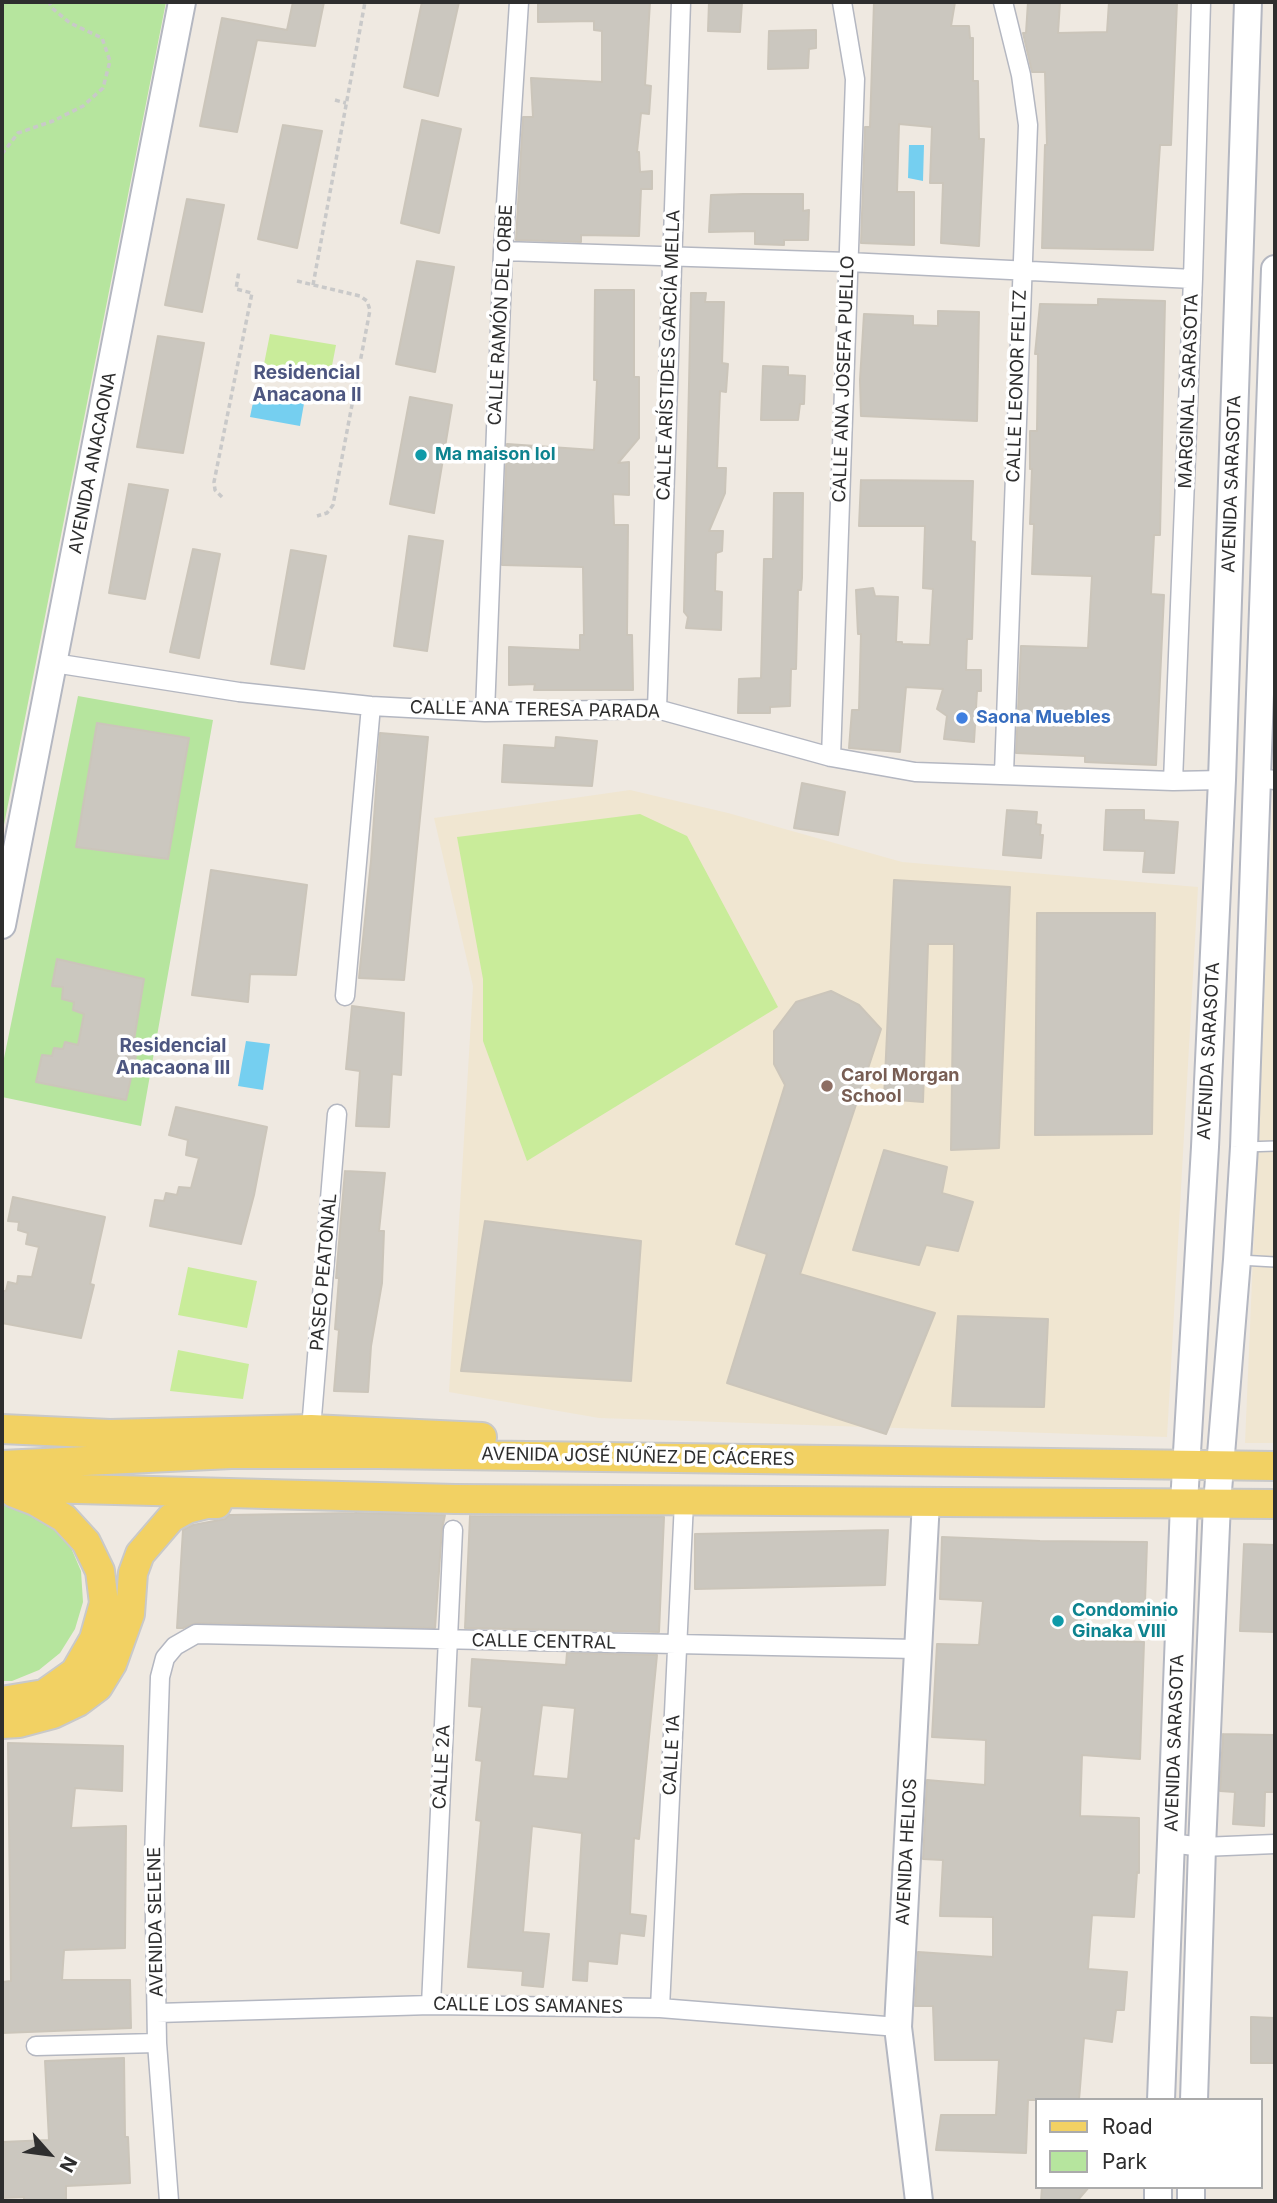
<!DOCTYPE html>
<html>
<head>
<meta charset="utf-8">
<style>
  body { margin:0 }
  #map { position:relative; width:1277px; height:2203px; overflow:hidden; background:#efe9e1; font-family:Inter,sans-serif }
  canvas { display:block }
  .frame { position:absolute; inset:0; border:4px solid #2e2e2e; pointer-events:none }
  .legend { position:absolute; left:1035px; top:2098px; width:228px; height:91px; box-sizing:border-box; background:#fff; border:2px solid #ababab; margin:0; padding:9px 12px; list-style:none; font-size:21px; color:#2e2e2e }
  .legend li { display:flex; align-items:center; gap:14px; height:35px }
  .legend b { width:35px; border:2px solid #ababab }
  .north { position:absolute; left:14px; top:2119px; width:70px; height:70px; -webkit-text-stroke:5px #fff; paint-order:stroke; rotate:118deg; font-size:19px; font-weight:700; line-height:28px; text-align:center; color:#2e2e2e }
  .north::after { content:''; display:block; margin:auto; width:24px; height:32px; background:#2e2e2e; clip-path:polygon(50% 0,100% 100%,50% 72%,0 100%) }
</style>
</head>
<body>
<div id="map">
<canvas width="1277" height="2203"></canvas>
<div class="frame"></div>
<ul class="legend">
<li><b style="height:9px;background:#f2d163"></b>Road</li>
<li><b style="height:19px;background:#b6e59e"></b>Park</li>
</ul>
<div class="north">N</div>
</div>
<script>
const g = document.querySelector('canvas').getContext('2d');
g.lineJoin = 'round';
function paint(path, color) { g.fillStyle = color; g.fill(path, 'evenodd'); }
const toPath = rows => new Path2D(rows.map(r => 'M' + r).join(''));
function strokePath(path, color, width, dash) { g.strokeStyle = color; g.lineWidth = width; g.lineCap = dash ? 'butt' : 'round'; g.setLineDash(dash || []); g.stroke(path); }
function label(font, color, halo, rows, align = 'center') {
  g.font = font + ' Inter,sans-serif'; g.lineWidth = 7; g.setLineDash([]); g.textBaseline = 'middle'; g.strokeStyle = halo; g.fillStyle = color; for (const [text, x, y, turn = 0] of rows) {
    g.save(); g.translate(x, y); g.rotate((+turn || 0) * Math.PI / 180); g.textAlign = isNaN(turn) ? turn : align; if (halo) g.strokeText(text, 0, 0); g.fillText(text, 0, 0); g.restore();
  }
}
paint(toPath([
  [630,790,728,813,902,862,1198,887,1167,1437,599,1418,449,1392,473,986,434,818],
  [1273,794,1275,794,1275,1443,1245,1443]
]), '#f0e6d1');
paint(toPath([
  [2,2,166,2,2,835],
  [78,696,213,720,141,1126,2,1097,2,1068],
  [2,1504,22,1507,48,1521,69,1543,81,1571,83,1602,75,1629,60,1653,39,1670,12,1681,2,1681]
]), '#b6e59e');
paint(toPath([
  [270,334,336,345,330,376,264,364],
  [640,814,687,836,778,1007,527,1161,483,1041,483,979,457,837],
  [188,1267,257,1281,247,1328,178,1315],
  [178,1350,249,1364,243,1399,170,1391]
]), '#c9ec9a');
paint(toPath([
  [909,145,924,145,923,181,908,178],
  [256,388,305,398,300,426,250,417],
  [246,1041,270,1044,263,1090,238,1086]
]), '#75cff0');
const building = toPath([
  [293,2,324,2,315,46,257,40,237,132,200,126,222,18,287,30,293,2],
  [422,2,459,2,438,96,404,87,422,2],
  [538,2,650,2,645,85,651,86,649,114,641,113,637,152,639,152,640,172,652,171,652,189,641,189,639,236,581,235,581,242,516,240,523,117,533,117,531,78,602,82,602,31,594,30,594,21,538,22,538,2],
  [709,2,742,2,740,32,708,31,709,2],
  [874,2,955,2,951,26,969,26,970,38,973,38,973,81,978,81,979,139,984,139,979,246,941,243,943,183,930,183,932,127,899,124,897,192,914,192,914,245,861,243,865,127,870,127,874,2],
  [1028,2,1060,2,1058,33,1107,32,1109,2,1177,2,1171,145,1160,145,1153,250,1042,248,1045,145,1047,145,1045,72,1032,72,1023,33,1026,33,1028,2],
  [816,30,816,48,809,49,808,68,768,69,769,31,816,30],
  [422,120,461,129,439,233,401,223,422,120],
  [283,125,322,131,297,248,258,239,283,125],
  [743,194,803,194,803,211,809,210,808,240,784,240,784,245,755,244,755,231,709,232,711,195,743,194],
  [187,199,224,205,202,312,165,305,187,199],
  [417,261,454,267,435,372,396,364,417,261],
  [595,290,634,290,634,377,639,377,639,438,618,463,629,462,629,495,613,494,614,525,628,525,627,635,632,635,633,690,534,690,535,684,509,685,509,647,580,650,580,635,584,635,583,567,502,565,507,444,594,450,597,380,594,380,595,290],
  [691,293,706,293,705,302,724,302,722,363,728,364,726,392,720,391,717,468,726,468,725,493,709,531,723,531,722,551,716,553,715,591,722,592,721,630,686,628,688,617,684,612,691,293],
  [1098,299,1165,301,1160,535,1154,535,1151,594,1164,595,1156,765,1085,762,1085,756,1016,753,1021,646,1088,648,1092,576,1032,574,1034,524,1030,524,1032,469,1030,469,1030,431,1037,431,1038,354,1035,354,1040,304,1098,305,1098,299],
  [938,311,979,312,977,421,861,416,860,380,864,314,913,316,913,325,938,326,938,311],
  [158,336,204,343,183,453,137,447,158,336],
  [763,366,788,367,788,375,805,376,804,404,800,404,798,420,761,420,763,366],
  [410,397,452,405,434,513,390,504,410,397],
  [861,480,973,481,971,541,975,542,972,639,967,639,966,670,981,670,981,691,977,691,974,742,944,739,947,716,937,709,943,689,906,687,900,752,849,748,852,710,859,710,861,634,858,634,856,590,873,588,875,596,898,597,896,642,902,642,902,644,930,645,933,589,923,588,925,526,859,526,861,480],
  [129,484,168,490,145,599,109,593,129,484],
  [774,493,803,493,802,578,801,590,798,590,796,669,791,669,790,706,770,707,770,713,738,713,739,679,761,678,764,559,773,559,774,493],
  [409,536,443,541,427,651,394,646,409,536],
  [193,549,220,554,199,658,170,652,193,549],
  [291,550,326,556,304,669,271,664,291,550],
  [97,723,189,738,168,859,76,847,97,723],
  [380,733,428,737,404,980,359,978,371,861,380,733],
  [556,737,597,741,592,786,502,782,504,745,555,748,556,737],
  [802,783,845,792,838,835,794,828,802,783],
  [1007,810,1037,812,1036,824,1041,825,1040,835,1043,835,1041,858,1003,855,1007,810],
  [1106,810,1144,810,1144,820,1178,822,1174,873,1143,872,1145,851,1104,850,1106,810],
  [211,870,307,885,296,975,250,974,248,1002,192,995,211,870],
  [894,880,1010,887,999,1148,951,1150,954,944,928,944,923,1102,884,1099,894,880],
  [1037,913,1155,913,1152,1134,1035,1135,1037,913],
  [57,959,144,979,133,1046,138,1047,126,1100,36,1082,42,1055,52,1056,54,1048,63,1049,65,1042,78,1045,84,1014,73,1010,74,1002,62,999,63,987,52,986,57,959],
  [831,991,859,1005,881,1029,800,1274,935,1313,886,1434,727,1383,767,1254,736,1244,785,1085,774,1064,774,1031,796,1002,831,991],
  [352,1006,404,1013,401,1075,392,1074,389,1127,356,1126,360,1071,346,1069,352,1006],
  [176,1107,267,1127,254,1195,241,1244,150,1226,155,1200,164,1201,166,1193,177,1195,179,1187,191,1188,199,1158,186,1155,188,1140,169,1135,176,1107],
  [884,1150,947,1167,942,1193,973,1202,958,1251,926,1245,919,1265,853,1250,884,1150],
  [345,1171,385,1173,379,1231,384,1231,382,1283,371,1346,368,1392,334,1391,339,1330,335,1329,339,1278,336,1278,345,1171],
  [13,1197,105,1217,90,1284,94,1285,81,1338,2,1323,2,1291,6,1291,8,1282,17,1284,18,1276,32,1277,39,1247,26,1244,28,1233,18,1230,19,1222,8,1221,13,1197],
  [485,1221,641,1241,631,1381,461,1371,485,1221],
  [958,1316,1048,1319,1044,1407,952,1406,958,1316],
  [355,1513,445,1515,442,1529,435,1628,196,1623,183,1628,177,1628,183,1530,193,1525,225,1519,229,1515,355,1513],
  [470,1516,664,1517,659,1632,465,1628,470,1516],
  [888,1530,885,1585,695,1589,695,1534,888,1530],
  [942,1537,1040,1541,1147,1542,1145,1602,1083,1601,1078,1640,1144,1642,1140,1759,1082,1755,1080,1816,1139,1818,1139,1873,1137,1872,1134,1917,1092,1915,1088,1969,1127,1972,1124,2010,1116,2010,1112,2042,1084,2038,1079,2100,1028,2100,1026,2153,936,2150,941,2115,996,2115,999,2060,935,2060,933,2006,915,2006,918,1952,993,1957,993,1917,940,1916,943,1860,923,1859,927,1780,985,1785,986,1740,932,1737,937,1644,979,1645,983,1601,940,1599,942,1537],
  [1244,1544,1275,1545,1275,1632,1240,1631,1244,1544],
  [567,1653,657,1655,639,1839,634,1838,630,1914,646,1916,644,1936,620,1933,617,1964,588,1961,587,1981,573,1980,582,1833,532,1826,523,1932,549,1934,543,1987,522,1985,523,1971,468,1967,481,1821,476,1820,482,1761,476,1760,482,1707,469,1706,472,1659,566,1665,567,1653],
  [542,1705,575,1708,568,1779,533,1776,542,1705],
  [1223,1734,1275,1735,1275,1792,1265,1792,1264,1826,1233,1824,1235,1792,1220,1791,1223,1734],
  [8,1743,123,1746,122,1791,75,1788,71,1828,126,1826,125,1948,64,1950,62,1980,130,1980,131,2028,2,2033,2,1982,11,1981,8,1743],
  [1251,2017,1275,2018,1275,2063,1251,2063,1251,2017],
  [124,2058,125,2137,128,2137,130,2183,66,2186,66,2201,24,2201,24,2197,2,2198,2,2142,49,2140,45,2061,124,2058],
  [1042,2187,1089,2187,1077,2201,1041,2201,1042,2187]
]);
paint(building, '#cbc7bf');
strokePath(building, '#cbc5ba', 2);
const lane = toPath([
  [1245,1147,1275,1146],
  [1239,1260,1275,1262]
]);
const street = toPath([
  [1003,2,1021,75,1028,125,1004,773],
  [503,251,848,262,1193,279],
  [54,663,239,692,371,706,485,712,657,709,831,757,915,772,1173,781,1222,780],
  [657,709,681,2],
  [485,712,503,251,519,2],
  [831,757,855,79,842,2],
  [1257,778,1275,780],
  [1173,781,1193,279,1201,2],
  [345,996,371,706],
  [311,1429,337,1114],
  [1171,1843,1202,1847,1275,1844],
  [431,2005,453,1530],
  [660,2008,684,1502],
  [157,2013,431,2005,660,2008,898,2027],
  [36,2046,157,2043],
  [169,2201,157,2043,154,1857,160,1677,165,1658,175,1646,196,1634,916,1649]
]);
const secondary = toPath([
  [2,925,182,2],
  [1161,2100,1184,1503,1205,1147,1222,780,1248,2],
  [1194,2100,1202,1847,1217,1503,1237,1260,1244,1147,1275,269],
  [919,2201,898,2027,926,1501],
  [1158,2201,1158,2187],
  [1191,2201,1191,2187]
]);
const primary = toPath([
  [2,1429,110,1434,311,1429,482,1437],
  [2,1465,231,1454,378,1454,1275,1466],
  [2,1487,455,1499,1275,1504],
  [2,1701,44,1694,75,1672,94,1639,104,1603,100,1571,86,1542,64,1518,35,1501,14,1493],
  [2,1724,19,1723,53,1714,78,1702,98,1687,112,1664,130,1614,133,1573,140,1554,171,1518,187,1509,207,1504,217,1504]
]);
strokePath(lane, '#b4b7c1', 12);
strokePath(street, '#b4b7c1', 21);
strokePath(secondary, '#b4b7c1', 30);
strokePath(primary, '#c9c9c9', 32);
strokePath(toPath([
  [335,100,346,103],
  [2,154,18,133,53,121,83,106,103,88,110,61,102,38,70,23,52,8,49,2],
  [297,281,360,296,367,301,370,310,333,505,327,513,317,516],
  [313,285,365,2],
  [222,497,215,490,214,482,252,293,236,289,239,271]
]), '#c9c9c9', 3.5, [5, 3.5]);
strokePath(lane, '#fff', 9);
strokePath(street, '#fff', 18);
strokePath(secondary, '#fff', 26);
strokePath(primary, '#f2d163', 28);
for (const [x, y, r, color] of [
  [421,455,7,"#0f9aa8"],
  [962,718,7,"#3f7fe0"],
  [827,1086,7,"#8d6e63"],
  [1058,1621,7,"#0f9aa8"]
]) { const dot = new Path2D(); dot.arc(x, y, r, 0, 2 * Math.PI); g.fillStyle = color; g.fill(dot); strokePath(dot, '#fff', 2.5); }
label('18px', '#2e2e2e', '#fff', [
  ["CALLE RAMÓN DEL ORBE",501,315,-87],
  ["CALLE ARÍSTIDES GARCÍA MELLA",669,355,-88],
  ["CALLE ANA JOSEFA PUELLO",844,379,-88],
  ["CALLE LEONOR FELTZ",1017,386,-88],
  ["MARGINAL SARASOTA",1189,391,-88],
  ["AVENIDA ANACAONA",93,463,-79],
  ["AVENIDA SARASOTA",1232,484,-88],
  ["CALLE ANA TERESA PARADA",535,710,1],
  ["AVENIDA SARASOTA",1209,1051,-87],
  ["PASEO PEATONAL",324,1272,-85],
  ["AVENIDA JOSÉ NÚÑEZ DE CÁCERES",638,1457,1],
  ["CALLE CENTRAL",544,1642,1],
  ["AVENIDA SARASOTA",1175,1743,-88],
  ["CALLE 1A",672,1755,-87],
  ["CALLE 2A",442,1767,-87],
  ["AVENIDA HELIOS",907,1852,-87],
  ["AVENIDA SELENE",156,1922,-91],
  ["CALLE LOS SAMANES",528,2006,1]
]);
label('bold 18px', '#0d838f', '#fff', [
  ["Ma maison lol",435,455],
  ["Condominio",1072,1611],
  ["Ginaka VIII",1072,1632]
], 'left');
label('bold 18px', '#366cbe', '#fff', [
  ["Saona Muebles",976,718]
], 'left');
label('bold 18px', '#785e54', '#fff', [
  ["Carol Morgan",841,1076],
  ["School",841,1097]
], 'left');
label('bold 19px', '#4d5680', '#fff', [
  ["Residencial",307,373],
  ["Anacaona II",307,395],
  ["Residencial",173,1046],
  ["Anacaona III",173,1068]
]);
</script>
</body>
</html>
